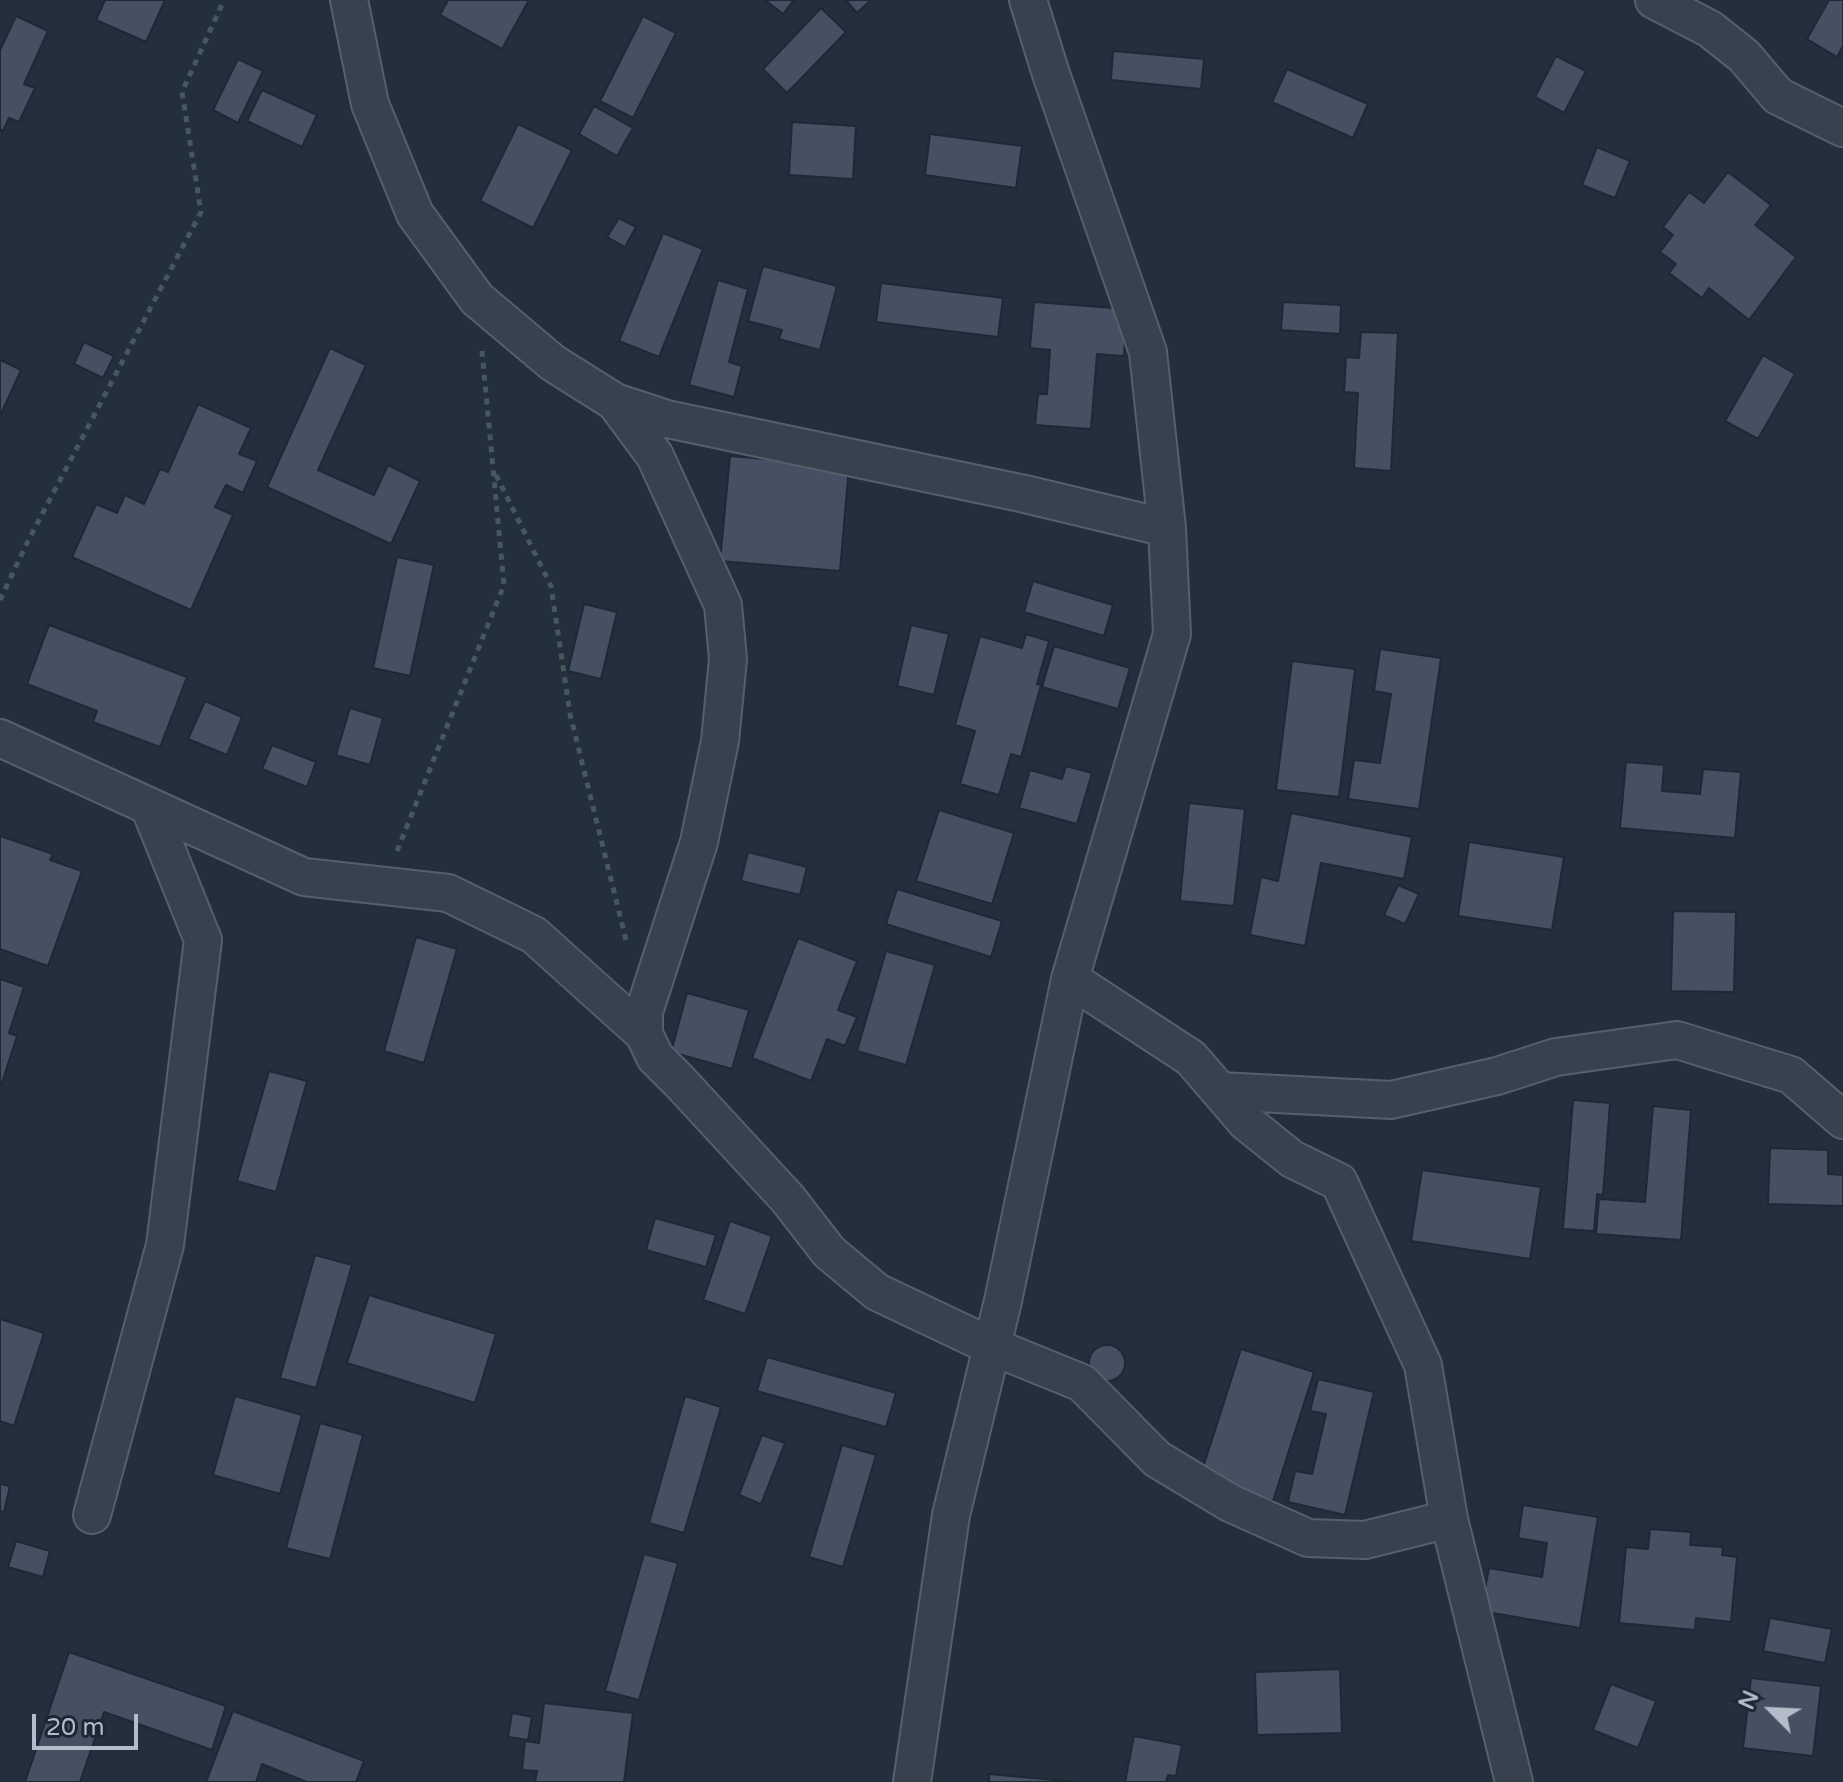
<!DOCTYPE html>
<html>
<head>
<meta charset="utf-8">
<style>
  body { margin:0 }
  #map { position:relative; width:1843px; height:1782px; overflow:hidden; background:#242f3e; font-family:"Varela Round",sans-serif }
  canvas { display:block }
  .north { position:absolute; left:1731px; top:1670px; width:80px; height:80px; -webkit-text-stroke:6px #1d2633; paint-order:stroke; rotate:294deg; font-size:22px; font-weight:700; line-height:32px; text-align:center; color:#b4bcc9 }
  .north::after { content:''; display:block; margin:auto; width:28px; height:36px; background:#b4bcc9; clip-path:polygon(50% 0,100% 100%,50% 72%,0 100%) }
  .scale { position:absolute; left:32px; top:1714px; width:106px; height:36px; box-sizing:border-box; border:4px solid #b4bcc9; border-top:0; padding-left:10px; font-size:24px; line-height:28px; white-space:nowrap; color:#b4bcc9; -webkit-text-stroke:6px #1d2633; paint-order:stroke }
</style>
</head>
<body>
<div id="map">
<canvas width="1843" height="1782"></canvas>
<div class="north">N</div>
<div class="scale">20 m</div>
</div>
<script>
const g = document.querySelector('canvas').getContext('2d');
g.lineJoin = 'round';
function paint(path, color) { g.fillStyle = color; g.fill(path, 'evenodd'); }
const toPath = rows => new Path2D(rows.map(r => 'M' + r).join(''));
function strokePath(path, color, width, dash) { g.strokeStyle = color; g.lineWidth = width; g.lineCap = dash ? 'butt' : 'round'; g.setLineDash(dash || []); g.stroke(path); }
const building = toPath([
  [105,0,165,0,146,42,96,20,105,0],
  [448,0,529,0,502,49,440,15,448,0],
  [765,0,794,0,783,14,765,0],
  [846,0,871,0,857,13,846,0],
  [1829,0,1843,0,1843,46,1837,57,1807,39,1829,0],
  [821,8,846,32,787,93,763,69,821,8],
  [16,16,48,31,24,84,35,88,19,122,9,118,3,131,0,129,0,50,16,16],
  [643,16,676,33,633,118,600,101,643,16],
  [1113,51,1204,59,1201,89,1111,80,1113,51],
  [1556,56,1586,71,1564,113,1535,97,1556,56],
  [238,59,263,71,238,123,213,110,238,59],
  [1287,69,1368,104,1353,138,1272,102,1287,69],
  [262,90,317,115,302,147,247,121,262,90],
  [594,106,633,128,617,156,579,134,594,106],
  [792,122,856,126,853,179,789,175,792,122],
  [518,124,572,150,533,228,480,201,518,124],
  [930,134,1022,146,1016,188,925,175,930,134],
  [1597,147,1630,161,1615,198,1582,185,1597,147],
  [1728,172,1771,205,1755,225,1796,257,1749,320,1709,288,1702,298,1669,273,1676,264,1660,252,1673,235,1663,227,1689,192,1704,203,1728,172],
  [619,218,636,227,625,247,607,237,619,218],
  [663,233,703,249,659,357,619,341,663,233],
  [763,266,837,286,820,350,779,339,782,330,748,321,763,266],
  [718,280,748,289,729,362,742,366,734,397,689,385,718,280],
  [881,283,1003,298,998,337,876,322,881,283],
  [1034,302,1127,309,1124,356,1097,354,1091,429,1035,425,1038,394,1047,394,1050,350,1030,348,1034,302],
  [1283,302,1341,305,1340,334,1281,330,1283,302],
  [1361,332,1398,333,1391,471,1354,468,1358,393,1344,392,1346,357,1359,358,1361,332],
  [84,342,114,356,103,378,74,364,84,342],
  [330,348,366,365,318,470,374,495,388,465,420,481,391,544,267,487,330,348],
  [1763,355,1795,374,1758,439,1725,421,1763,355],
  [0,360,21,370,0,416,0,360],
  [198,404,251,428,239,454,257,461,243,493,226,485,215,507,233,515,191,610,72,557,96,504,117,513,125,495,144,504,160,469,168,472,198,404],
  [730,456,849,466,840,571,720,561,730,456],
  [397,557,434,565,410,676,373,668,397,557],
  [1033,581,1113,605,1104,636,1024,612,1033,581],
  [584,604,617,612,601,679,568,671,584,604],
  [49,625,187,677,160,747,93,722,97,711,27,684,49,625],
  [911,625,949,634,934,695,897,686,911,625],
  [1026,634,1049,641,1037,684,1041,685,1021,757,1011,754,999,795,960,784,975,731,955,725,980,636,1022,648,1026,634],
  [1054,646,1130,668,1118,709,1042,687,1054,646],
  [1380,649,1441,658,1419,809,1348,799,1354,760,1380,763,1391,694,1374,691,1380,649],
  [1292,661,1355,669,1339,797,1276,790,1292,661],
  [205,701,242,717,227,755,188,739,205,701],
  [350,708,383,718,370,765,336,755,350,708],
  [272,745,316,762,307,787,262,769,272,745],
  [1626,762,1664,765,1662,791,1700,794,1703,769,1741,772,1735,838,1620,828,1626,762],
  [1066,766,1092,773,1077,824,1019,808,1030,770,1062,779,1066,766],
  [1189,803,1245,809,1234,906,1180,901,1189,803],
  [939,810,1014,833,992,904,916,881,939,810],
  [1291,813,1412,837,1404,879,1321,863,1305,946,1250,935,1261,877,1278,881,1291,813],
  [0,836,53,854,50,860,82,871,48,966,0,949,0,836],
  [1469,842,1564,857,1552,930,1458,916,1469,842],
  [748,852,807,867,800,895,741,881,748,852],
  [1398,885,1419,894,1405,924,1384,915,1398,885],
  [897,889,1002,921,991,957,886,924,897,889],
  [1673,911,1736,912,1734,992,1671,991,1673,911],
  [416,937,457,949,424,1063,384,1051,416,937],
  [798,938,857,961,838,1010,857,1017,845,1046,827,1039,811,1081,752,1058,798,938],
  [886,951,935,965,906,1065,857,1051,886,951],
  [0,979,24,987,9,1033,17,1036,0,1089,0,979],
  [687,993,749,1010,732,1069,671,1052,687,993],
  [269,1071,307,1081,276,1192,237,1181,269,1071],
  [1573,1100,1610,1103,1603,1195,1597,1194,1594,1231,1563,1229,1573,1100],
  [1653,1106,1691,1110,1681,1240,1596,1234,1599,1199,1645,1202,1653,1106],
  [1770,1148,1828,1150,1828,1174,1843,1175,1843,1206,1768,1204,1770,1148],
  [1422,1170,1541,1187,1530,1259,1411,1241,1422,1170],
  [655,1218,716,1235,706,1267,646,1250,655,1218],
  [730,1221,772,1236,745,1314,703,1300,730,1221],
  [315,1255,352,1265,316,1388,280,1378,315,1255],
  [369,1295,496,1334,475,1403,347,1363,369,1295],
  [0,1319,44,1333,14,1426,0,1421,0,1319],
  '1089 1363a18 18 0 1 1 36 0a18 18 0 1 1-36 0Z',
  [1241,1349,1314,1372,1273,1501,1200,1477,1241,1349],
  [767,1357,896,1393,886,1427,757,1391,767,1357],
  [1318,1379,1374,1392,1345,1515,1288,1502,1295,1471,1312,1474,1326,1414,1310,1411,1318,1379],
  [235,1396,302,1415,280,1494,213,1475,235,1396],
  [685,1396,721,1407,684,1533,649,1523,685,1396],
  [320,1423,363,1435,330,1559,286,1548,320,1423],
  [762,1435,785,1443,761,1504,739,1495,762,1435],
  [842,1445,876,1455,843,1567,809,1557,842,1445],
  [0,1484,10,1486,4,1512,0,1511,0,1484],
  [1523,1505,1598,1517,1580,1628,1481,1611,1489,1568,1542,1577,1547,1543,1518,1538,1523,1505],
  [1650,1529,1691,1532,1690,1545,1723,1547,1722,1555,1737,1557,1731,1622,1696,1618,1695,1630,1619,1623,1626,1547,1648,1549,1650,1529],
  [16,1541,50,1551,43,1577,8,1567,16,1541],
  [644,1554,678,1563,639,1700,605,1691,644,1554],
  [1770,1618,1832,1629,1825,1663,1763,1651,1770,1618],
  [69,1652,226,1706,212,1750,104,1712,80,1782,25,1782,69,1652],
  [1340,1669,1342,1733,1257,1735,1255,1672,1340,1669],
  [1751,1678,1821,1686,1813,1756,1743,1748,1751,1678],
  [1611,1684,1656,1701,1638,1748,1593,1730,1611,1684],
  [544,1703,633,1713,624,1782,535,1782,537,1771,522,1770,525,1741,539,1743,544,1703],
  [233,1711,364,1761,356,1782,307,1782,262,1764,256,1782,206,1782,233,1711],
  [512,1713,532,1717,528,1740,508,1737,512,1713],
  [1134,1736,1182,1745,1176,1776,1168,1775,1166,1782,1125,1782,1134,1736],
  [989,1774,1077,1782,989,1782,989,1774]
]);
paint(building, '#455162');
strokePath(building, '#1f2835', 2);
const minor = toPath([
  [349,0,370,104,415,214,477,299,553,363,615,402,667,419,1025,494,1167,528,1172,634,1070,979,1003,1301,951,1515,912,1782],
  [1028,0,1051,74,1148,352,1167,528],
  [1654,0,1710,29,1744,56,1778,96,1843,128],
  [615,402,655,456,723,605,728,659,720,741,699,842,644,1012,644,1034,655,1057,680,1082,788,1199,829,1252,877,1292,991,1346,1082,1383,1157,1459,1230,1503,1308,1538,1365,1540,1449,1519],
  [0,738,304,877,448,893,534,935,644,1034],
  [1070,979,1191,1058,1246,1122,1292,1159,1339,1182,1423,1365,1449,1519,1514,1782],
  [1220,1091,1391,1100,1497,1076,1556,1057,1677,1040,1791,1075,1843,1120],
  [92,1515,165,1245,203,940,149,806]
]);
strokePath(minor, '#565f6c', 40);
strokePath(toPath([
  [496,475,551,586,570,714,627,944],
  [0,600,28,541,201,212,182,92,224,0],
  [397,851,504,585,482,351]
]), '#44595c', 5, [6, 6]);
strokePath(minor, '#38414e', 36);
</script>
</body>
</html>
